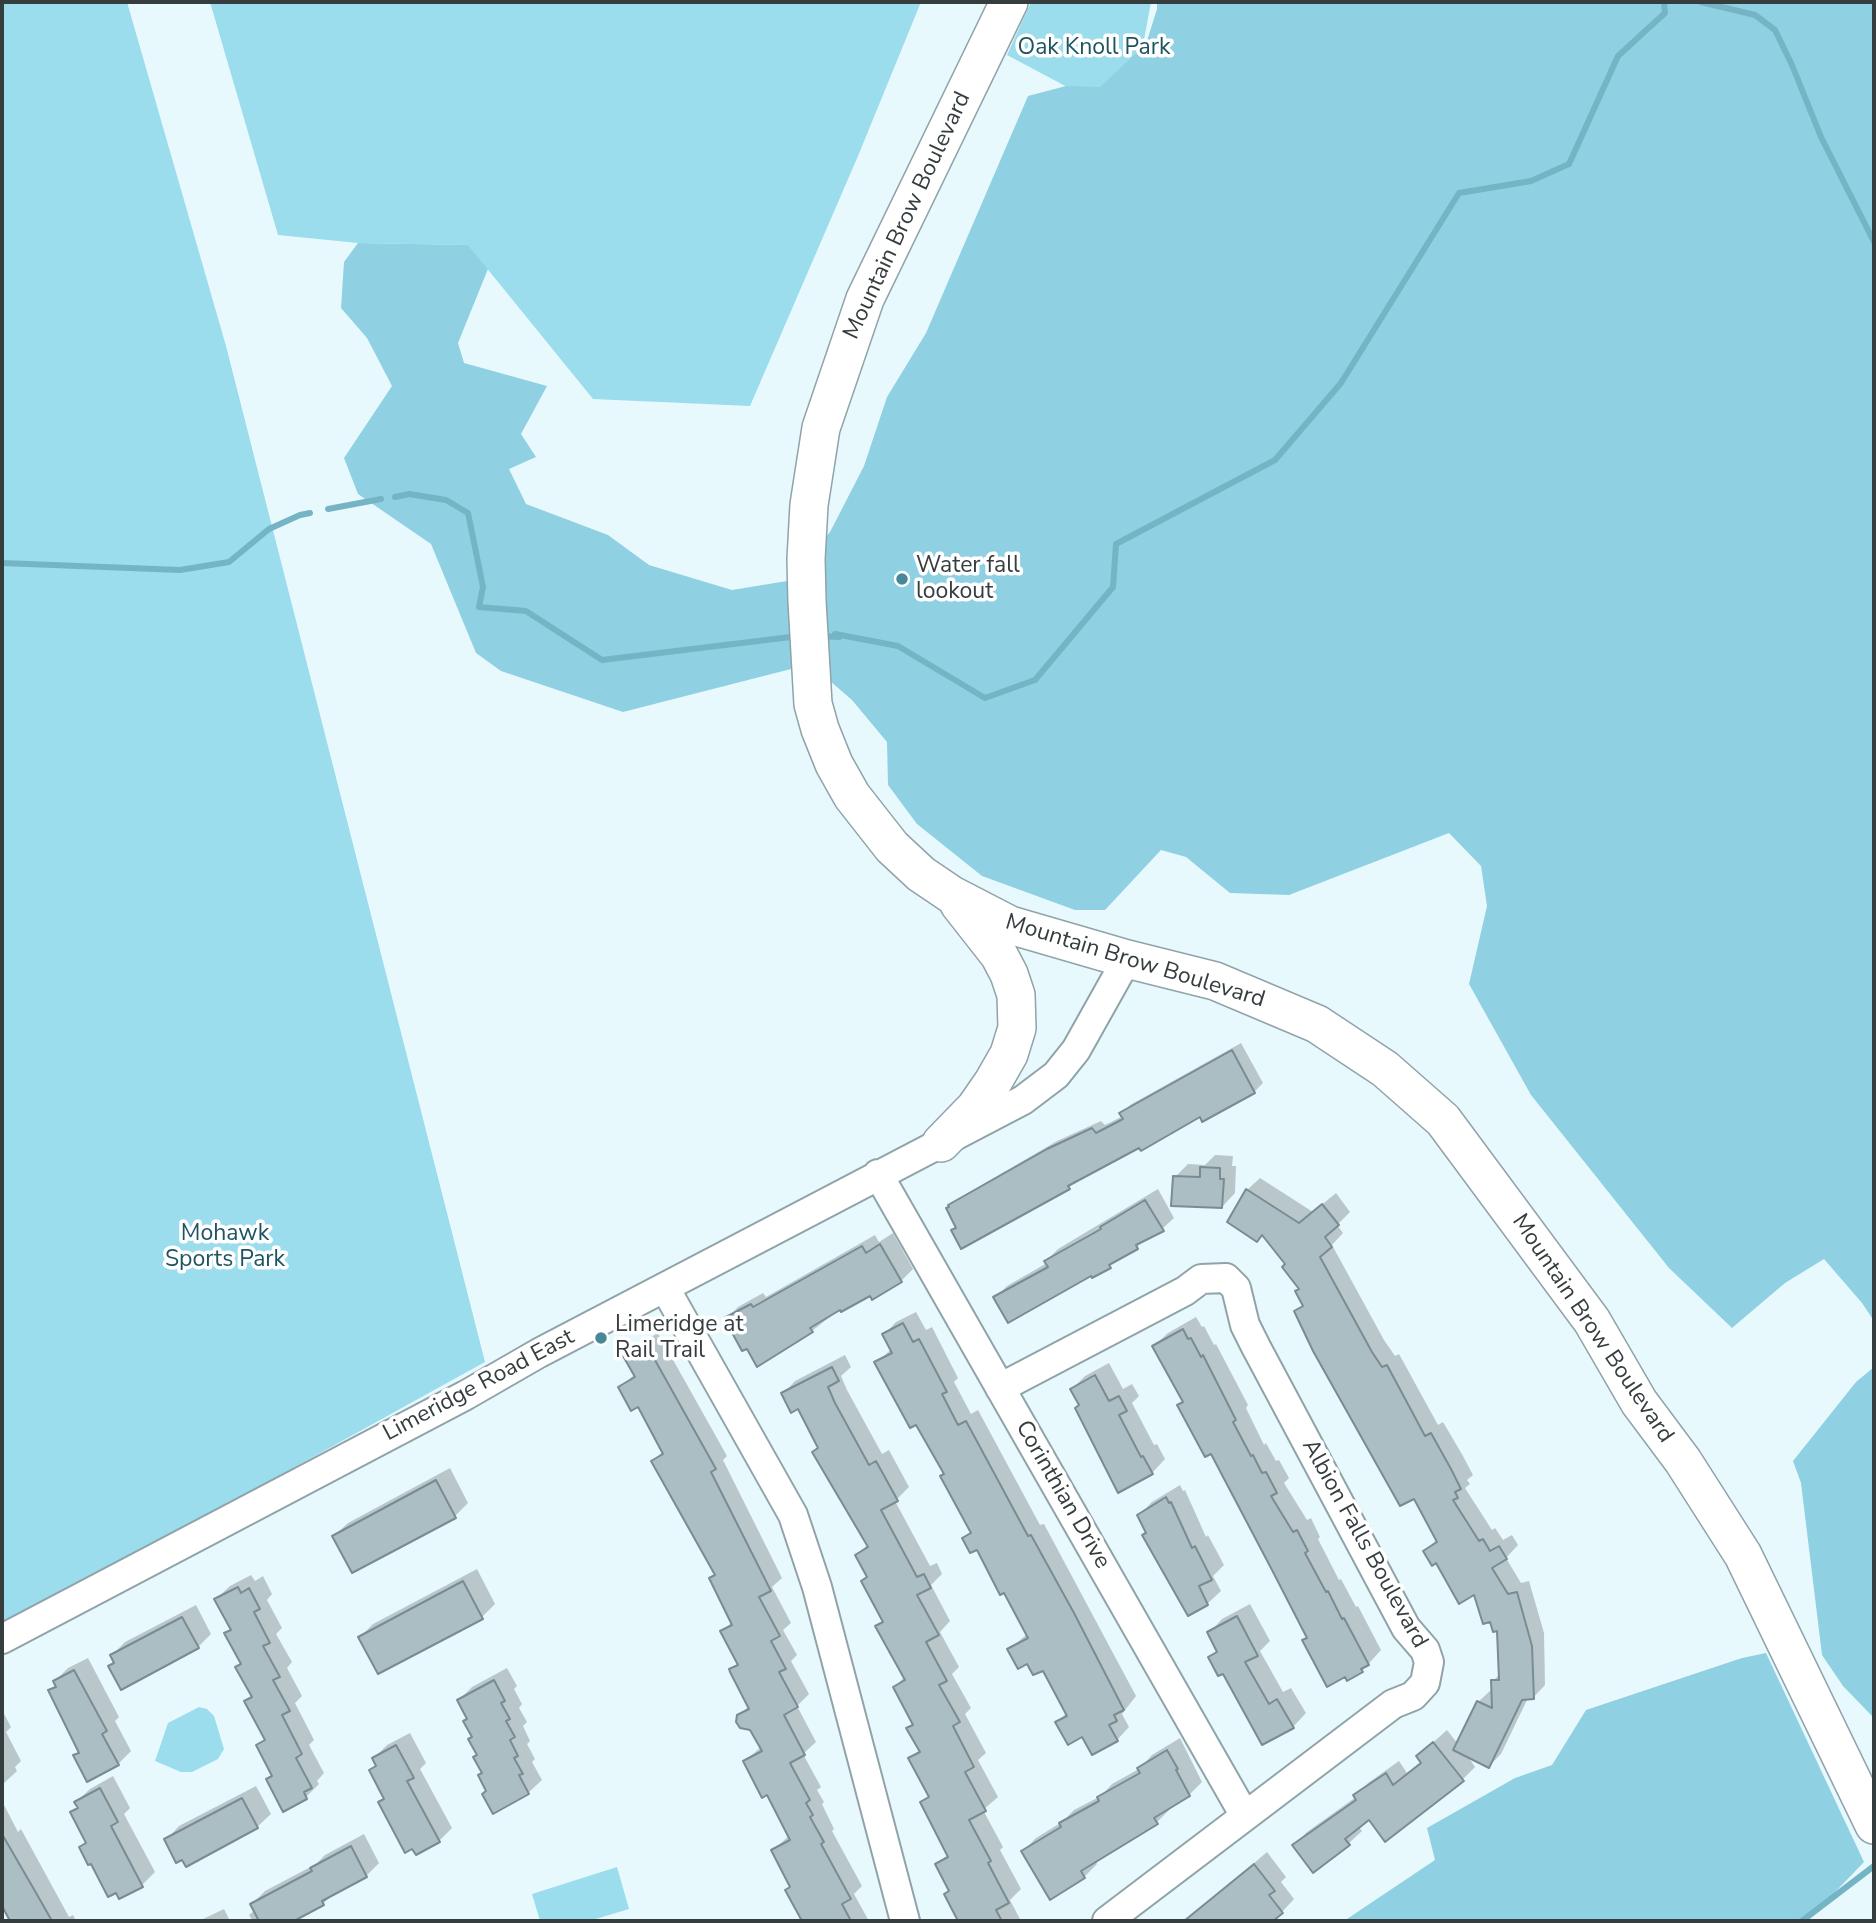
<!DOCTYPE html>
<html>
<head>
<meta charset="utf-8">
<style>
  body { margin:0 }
  #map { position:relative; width:1876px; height:1923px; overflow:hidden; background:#e8f9fe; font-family:"Nunito Sans",sans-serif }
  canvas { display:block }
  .frame { position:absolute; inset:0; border:4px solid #353d3f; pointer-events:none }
</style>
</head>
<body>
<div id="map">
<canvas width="1876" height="1923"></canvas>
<div class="frame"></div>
</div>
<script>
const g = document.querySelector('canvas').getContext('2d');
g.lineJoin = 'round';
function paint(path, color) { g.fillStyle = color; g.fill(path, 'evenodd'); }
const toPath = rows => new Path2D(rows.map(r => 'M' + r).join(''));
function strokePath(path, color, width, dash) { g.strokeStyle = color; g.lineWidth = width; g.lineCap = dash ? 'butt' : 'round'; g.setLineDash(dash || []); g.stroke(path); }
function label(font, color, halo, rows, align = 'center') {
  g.font = font + ' "Nunito Sans",sans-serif'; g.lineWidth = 7; g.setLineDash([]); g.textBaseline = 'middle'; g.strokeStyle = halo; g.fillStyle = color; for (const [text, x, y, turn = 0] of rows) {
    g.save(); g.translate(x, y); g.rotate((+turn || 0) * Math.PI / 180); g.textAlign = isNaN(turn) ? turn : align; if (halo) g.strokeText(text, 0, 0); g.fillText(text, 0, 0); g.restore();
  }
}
paint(toPath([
  [2,2,127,2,226,346,485,1362,237,1499,2,1623],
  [210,2,921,2,858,156,750,406,593,399,468,245,358,243,278,235],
  [1031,2,1151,2,1129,120,1007,55],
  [199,1707,207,1709,214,1716,224,1749,218,1759,192,1772,181,1772,155,1761,168,1723],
  [617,1867,629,1909,589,1921,540,1921,532,1894]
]), '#9bdced');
paint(toPath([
  [1157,2,1874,2,1874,1321,1862,1303,1824,1259,1785,1283,1732,1328,1669,1268,1531,1095,1469,984,1487,906,1481,866,1449,833,1289,895,1230,893,1186,857,1161,850,1105,910,1075,910,982,876,917,824,888,785,887,742,852,700,830,681,791,669,623,712,501,671,476,653,431,544,358,494,344,458,392,386,367,338,341,308,344,262,358,243,468,245,488,269,458,343,464,363,547,386,521,434,536,457,509,469,526,504,608,535,649,565,732,590,787,581,830,532,864,466,887,397,926,333,1028,96,1066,86,1100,87,1146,44,1157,9],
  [1874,1367,1874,1718,1843,1686,1822,1655,1801,1483,1793,1461,1856,1382],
  [1766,1653,1864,1862,1815,1913,1802,1921,1344,1921,1435,1860,1427,1828,1515,1778,1552,1765,1586,1710,1742,1658]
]), '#8fd0e2');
paint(toPath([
  [1241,1043,1263,1083,1254,1092,1203,1120,1201,1115,1140,1145,1078,1179,1069,1187,953,1230,957,1226,948,1208,956,1200,1057,1141,1101,1121,1105,1125,1123,1116,1122,1114,1130,1105],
  [1215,1155,1233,1156,1232,1166,1236,1166,1235,1193,1222,1207,1175,1177,1188,1164,1205,1165],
  [1260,1178,1313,1212,1336,1193,1350,1212,1337,1225,1343,1233,1332,1245,1384,1340,1395,1356,1399,1354,1438,1425,1443,1422,1463,1456,1473,1475,1467,1480,1470,1484,1465,1488,1492,1530,1495,1528,1503,1540,1512,1535,1518,1545,1506,1558,1521,1583,1529,1581,1544,1633,1545,1685,1533,1698,1528,1698,1501,1754,1489,1766,1467,1755,1475,1767,1462,1780,1370,1817,1358,1826,1362,1831,1348,1844,1294,1845,1307,1832,1356,1797,1355,1796,1368,1783,1399,1761,1407,1773,1422,1761,1418,1756,1447,1730,1458,1744,1478,1702,1491,1690,1493,1691,1493,1681,1500,1674,1499,1629,1475,1592,1425,1551,1437,1539,1415,1497,1296,1312,1304,1304,1301,1288,1287,1264,1263,1233,1229,1221,1247,1190],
  [1158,1189,1174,1218,1162,1229,1147,1237,1137,1247,1093,1276,1091,1273,995,1298,1007,1286,1047,1263,1046,1261,1058,1249],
  [893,1233,913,1269,901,1281,841,1308,812,1331,747,1346,726,1319,738,1307,763,1293,766,1297,875,1235,879,1242],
  [916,1312,926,1330,932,1327,958,1378,954,1382,971,1414,978,1410,1040,1525,1044,1524,1136,1696,1122,1714,1129,1727,1117,1740,1083,1734,1058,1722,1067,1712,1044,1669,1010,1649,1027,1634,978,1548,964,1538,971,1531,945,1473,917,1422,877,1363,891,1349,884,1335,896,1322],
  [1196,1317,1202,1327,1204,1326,1214,1345,1216,1344,1248,1405,1246,1408,1264,1445,1266,1443,1276,1461,1279,1460,1289,1478,1284,1483,1307,1520,1311,1518,1320,1537,1318,1539,1339,1580,1341,1579,1356,1607,1358,1606,1381,1650,1362,1671,1309,1637,1154,1346,1168,1333],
  [658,1333,727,1456,723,1460,782,1578,772,1587,791,1623,783,1630,797,1655,791,1661,809,1694,797,1706,816,1742,803,1754,821,1787,817,1790,824,1802,822,1804,834,1829,832,1831,862,1886,854,1894,869,1921,804,1921,787,1891,792,1886,773,1850,790,1835,768,1793,745,1761,761,1747,751,1728,739,1716,750,1705,731,1670,739,1662,722,1632,733,1621,711,1579,716,1573,653,1461,663,1451,639,1405,620,1387,635,1374,626,1356,638,1344],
  [845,1355,851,1367,841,1376,847,1390,882,1454,889,1450,909,1487,895,1501,930,1566,937,1563,942,1574,931,1585,950,1621,940,1632,959,1667,952,1674,971,1708,965,1714,986,1753,978,1760,998,1797,983,1810,1003,1847,1000,1850,1021,1889,1010,1900,1021,1921,960,1921,946,1894,951,1889,937,1865,948,1854,922,1802,929,1795,910,1759,920,1749,908,1728,914,1723,895,1687,905,1676,877,1627,883,1620,868,1576,857,1555,868,1544,814,1452,819,1447,799,1407,783,1394,795,1381],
  [1109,1363,1123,1389,1132,1384,1139,1396,1132,1403,1154,1445,1157,1444,1165,1459,1152,1473,1118,1491,1072,1389,1085,1376],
  [450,1468,468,1503,455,1516,353,1571,334,1536,348,1523],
  [1180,1485,1183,1491,1185,1490,1206,1537,1208,1535,1224,1565,1213,1576,1221,1591,1207,1604,1188,1614,1139,1515,1152,1502],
  [477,1569,495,1604,482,1617,360,1637,373,1624],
  [251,1575,255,1581,263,1576,272,1594,267,1600,282,1628,276,1634,292,1662,287,1668,302,1696,295,1703,314,1740,309,1745,324,1773,317,1781,319,1784,306,1797,268,1780,273,1774,258,1746,266,1738,246,1702,253,1695,237,1667,242,1662,226,1633,232,1628,216,1599,230,1586],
  [1250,1604,1270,1641,1260,1651,1283,1692,1291,1688,1306,1713,1293,1727,1224,1672,1210,1657,1218,1649,1209,1633,1222,1619],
  [196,1605,211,1634,198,1647,110,1666,115,1661,112,1655,125,1642],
  [88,1658,119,1717,115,1721,131,1751,118,1764,76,1756,80,1751,50,1691,56,1684,55,1681,68,1668],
  [507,1668,517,1686,514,1689,522,1704,519,1708,527,1722,523,1726,530,1741,527,1744,535,1759,532,1762,542,1780,528,1793,493,1812,469,1718,459,1700,472,1687],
  [2,1710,11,1727,6,1732,21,1761,15,1767,17,1771,2,1785],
  [410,1733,426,1763,420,1769,452,1828,439,1841,380,1802,385,1797,371,1770,377,1764,374,1758,387,1745],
  [1180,1738,1202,1782,1189,1795,1169,1807,1170,1809,1157,1822,1096,1861,1097,1864,1084,1877,1023,1851,1036,1838,1062,1822,1074,1810,1101,1796,1112,1784,1139,1769,1152,1755],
  [113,1776,130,1808,124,1814,155,1872,142,1885,82,1847,87,1842,72,1813,78,1806,76,1802,90,1789],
  [256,1786,271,1814,257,1827,166,1840,179,1826],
  [2,1801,18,1832,21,1829,69,1917,73,1915,76,1921,12,1921,2,1902],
  [364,1834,379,1863,366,1876,336,1891,323,1904,290,1921,253,1921,249,1915,255,1910,252,1904,265,1891,316,1864,325,1855],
  [1267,1852,1286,1877,1281,1882,1294,1899,1282,1912,1270,1921,1186,1921],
  [224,1909,230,1921,199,1921]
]), '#0003');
strokePath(toPath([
  [1701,2,1755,15,1775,30,1792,65,1821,137,1874,242],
  [395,497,409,494,446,500,468,513,483,587,479,607,526,611,602,660,799,636],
  [328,509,381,499],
  [2,563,180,570,229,562,269,529,300,515,310,513],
  [820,636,839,637,835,634,898,646,985,698,1035,680,1113,587,1116,544,1275,460,1341,383,1459,193,1531,181,1569,164,1618,56,1665,13,1664,2],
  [1802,1921,1874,1866]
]), '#74b4c5', 6);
const building = toPath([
  [1232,1050,1255,1093,1202,1122,1200,1117,1141,1151,1139,1148,1068,1186,1070,1189,961,1249,951,1230,956,1228,946,1208,949,1207,948,1205,1047,1149,1092,1128,1096,1133,1123,1119,1119,1113,1232,1050],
  [1200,1167,1220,1168,1220,1179,1224,1179,1222,1208,1171,1206,1173,1176,1200,1177,1200,1167],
  [1246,1189,1299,1223,1322,1204,1339,1225,1325,1237,1332,1247,1320,1257,1372,1352,1382,1367,1387,1365,1425,1436,1431,1433,1451,1469,1461,1489,1455,1492,1458,1498,1453,1500,1479,1541,1483,1539,1490,1551,1499,1546,1507,1559,1492,1568,1508,1594,1517,1592,1532,1646,1534,1699,1522,1700,1489,1768,1453,1750,1477,1701,1492,1708,1491,1680,1499,1680,1497,1631,1493,1632,1490,1622,1483,1624,1474,1595,1459,1604,1436,1563,1432,1566,1423,1551,1437,1542,1414,1499,1400,1506,1313,1351,1294,1311,1303,1306,1295,1291,1299,1289,1282,1267,1285,1264,1262,1235,1257,1242,1227,1222,1246,1189],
  [1145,1200,1164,1231,1136,1245,1138,1249,1109,1265,1111,1268,1092,1278,1091,1276,1008,1323,993,1297,1048,1267,1044,1261,1101,1229,1100,1227,1145,1200],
  [880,1244,902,1282,872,1300,870,1296,841,1312,840,1310,810,1328,813,1332,757,1367,747,1349,742,1351,724,1318,751,1304,753,1307,862,1246,866,1253,880,1244],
  [903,1323,913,1342,919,1339,947,1392,942,1394,958,1425,966,1421,1028,1536,1031,1535,1074,1613,1124,1710,1114,1715,1117,1721,1109,1725,1118,1741,1092,1755,1082,1737,1068,1745,1055,1722,1067,1716,1043,1671,1033,1675,1027,1664,1018,1669,1007,1649,1028,1638,1004,1593,1000,1595,977,1550,970,1553,962,1538,971,1533,940,1476,944,1474,916,1425,910,1428,874,1362,892,1353,882,1334,903,1323],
  [1183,1329,1188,1339,1191,1338,1201,1357,1203,1355,1236,1420,1233,1422,1251,1456,1253,1455,1262,1473,1266,1472,1277,1493,1271,1496,1293,1532,1297,1530,1308,1551,1305,1553,1326,1592,1328,1591,1342,1619,1344,1618,1369,1665,1361,1669,1363,1672,1347,1681,1345,1677,1327,1687,1302,1640,1307,1638,1272,1570,1211,1454,1205,1457,1177,1405,1183,1402,1152,1346,1183,1329],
  [646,1344,716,1469,711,1472,771,1591,759,1597,780,1636,771,1641,786,1669,779,1672,798,1707,784,1715,805,1755,790,1763,810,1800,806,1803,813,1815,810,1817,824,1842,821,1844,851,1899,842,1904,851,1921,802,1921,785,1890,790,1887,771,1850,790,1840,767,1795,762,1798,743,1761,762,1751,750,1730,740,1728,736,1722,737,1715,749,1709,730,1672,729,1669,738,1665,720,1631,732,1625,709,1578,715,1575,651,1461,663,1454,638,1407,631,1411,618,1387,635,1377,623,1356,646,1344],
  [832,1367,839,1381,828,1387,835,1403,869,1465,876,1461,898,1501,881,1510,917,1577,924,1574,931,1588,917,1595,939,1635,926,1642,947,1681,939,1685,960,1722,953,1726,974,1767,965,1772,986,1811,969,1820,991,1861,988,1863,1009,1903,996,1910,1002,1921,958,1921,944,1894,949,1891,935,1864,948,1857,920,1802,929,1797,908,1758,920,1752,906,1728,913,1725,893,1687,905,1680,875,1626,883,1622,861,1581,867,1577,855,1555,868,1547,812,1452,818,1448,798,1409,791,1413,781,1393,832,1367],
  [1095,1375,1109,1401,1119,1396,1127,1411,1119,1415,1141,1457,1143,1456,1153,1474,1118,1493,1075,1408,1079,1405,1070,1389,1095,1375],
  [436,1480,456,1518,352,1573,332,1536,436,1480],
  [1166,1497,1169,1503,1171,1502,1192,1548,1195,1546,1212,1580,1199,1586,1208,1605,1188,1616,1142,1535,1146,1533,1137,1515,1166,1497],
  [463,1581,483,1619,378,1674,358,1637,463,1581],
  [238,1587,241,1593,249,1588,260,1609,254,1612,270,1643,263,1646,280,1677,273,1680,290,1711,282,1715,302,1754,296,1758,312,1788,304,1792,307,1799,283,1812,266,1779,272,1776,256,1745,265,1740,244,1701,252,1697,235,1667,241,1664,224,1633,231,1630,214,1599,238,1587],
  [1237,1616,1258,1656,1245,1662,1269,1704,1277,1699,1294,1728,1262,1745,1223,1674,1218,1676,1208,1657,1217,1652,1207,1632,1237,1616],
  [182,1617,199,1648,121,1690,108,1666,114,1663,110,1655,182,1617],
  [74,1670,107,1731,102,1734,119,1765,87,1782,73,1755,79,1753,48,1690,56,1687,53,1681,74,1670],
  [494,1680,505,1701,501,1703,510,1719,506,1721,515,1737,510,1740,518,1756,514,1758,523,1774,519,1775,529,1794,493,1814,482,1794,486,1791,478,1775,482,1773,473,1757,477,1755,468,1739,472,1737,463,1721,467,1719,457,1700,494,1680],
  [1433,1742,1464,1781,1385,1842,1369,1820,1345,1839,1350,1845,1313,1873,1292,1845,1356,1800,1353,1795,1386,1773,1393,1785,1421,1763,1416,1756,1433,1742],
  [396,1745,414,1778,407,1781,440,1842,416,1855,412,1849,405,1853,378,1802,384,1799,369,1770,376,1766,372,1758,396,1745],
  [1167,1750,1178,1769,1176,1770,1190,1796,1154,1818,1158,1824,1081,1871,1085,1878,1050,1900,1021,1851,1061,1827,1059,1823,1099,1801,1097,1797,1140,1773,1137,1768,1167,1750],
  [100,1788,118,1822,111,1826,143,1887,119,1899,116,1893,108,1897,91,1864,88,1865,79,1847,86,1843,70,1812,78,1808,74,1802,100,1788],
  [242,1798,258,1828,186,1867,182,1860,176,1863,164,1839,242,1798],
  [2,1834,39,1898,52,1921,10,1921,2,1906,2,1834],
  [351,1846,367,1877,322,1901,324,1905,294,1921,259,1921,250,1904,312,1871,310,1868,351,1846],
  [1254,1864,1275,1891,1269,1895,1283,1913,1273,1921,1184,1921,1254,1864]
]);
paint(building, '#aabec4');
strokePath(building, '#798c92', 2);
const minor = toPath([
  [878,1174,1245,1816],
  [665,1288,793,1515,817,1587,905,1921],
  [1000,1388,1185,1291,1201,1279,1226,1278,1236,1288,1245,1325,1256,1347,1406,1628,1425,1650,1429,1662,1425,1683,1413,1696,1393,1704,1107,1921],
  [2,1639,466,1395,539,1353,1023,1100,1056,1075,1076,1050,1127,959]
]);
const major = toPath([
  [1009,2,865,299,821,428,809,505,806,559,807,601,813,704,820,729,834,764,852,796,892,847,921,874,952,895,1010,925,1127,959,1215,981,1317,1024,1385,1069,1443,1120,1592,1321,1639,1402,1683,1461,1743,1555,1874,1825],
  [941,1143,975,1108,993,1082,1009,1054,1017,1028,1016,995,1009,974,999,955,959,904]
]);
strokePath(minor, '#8fa3a9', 32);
strokePath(major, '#8fa3a9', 40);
strokePath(minor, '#fff', 28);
strokePath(major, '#fff', 37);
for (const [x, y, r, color] of [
  [902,579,7,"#46889a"],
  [601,1338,7,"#46889a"]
]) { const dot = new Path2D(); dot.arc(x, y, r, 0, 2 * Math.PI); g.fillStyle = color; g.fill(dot); strokePath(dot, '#fff', 2.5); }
label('23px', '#1e5462', '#fff', [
  ["Oak Knoll Park",1094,48],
  ["Mohawk",225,1234],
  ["Sports Park",225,1260]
]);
label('23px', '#353d3f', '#fff', [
  ["Mountain Brow Boulevard",908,216,-65],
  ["Mountain Brow Boulevard",1135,962,17],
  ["Mountain Brow Boulevard",1592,1329,56],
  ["Limeridge Road East",479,1386,-28],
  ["Corinthian Drive",1062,1495,60],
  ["Albion Falls Boulevard",1364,1544,61]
]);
label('23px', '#353d3f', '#fff', [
  ["Water fall",916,566],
  ["lookout",916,592],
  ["Limeridge at",615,1325],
  ["Rail Trail",615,1351]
], 'left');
</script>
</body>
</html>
